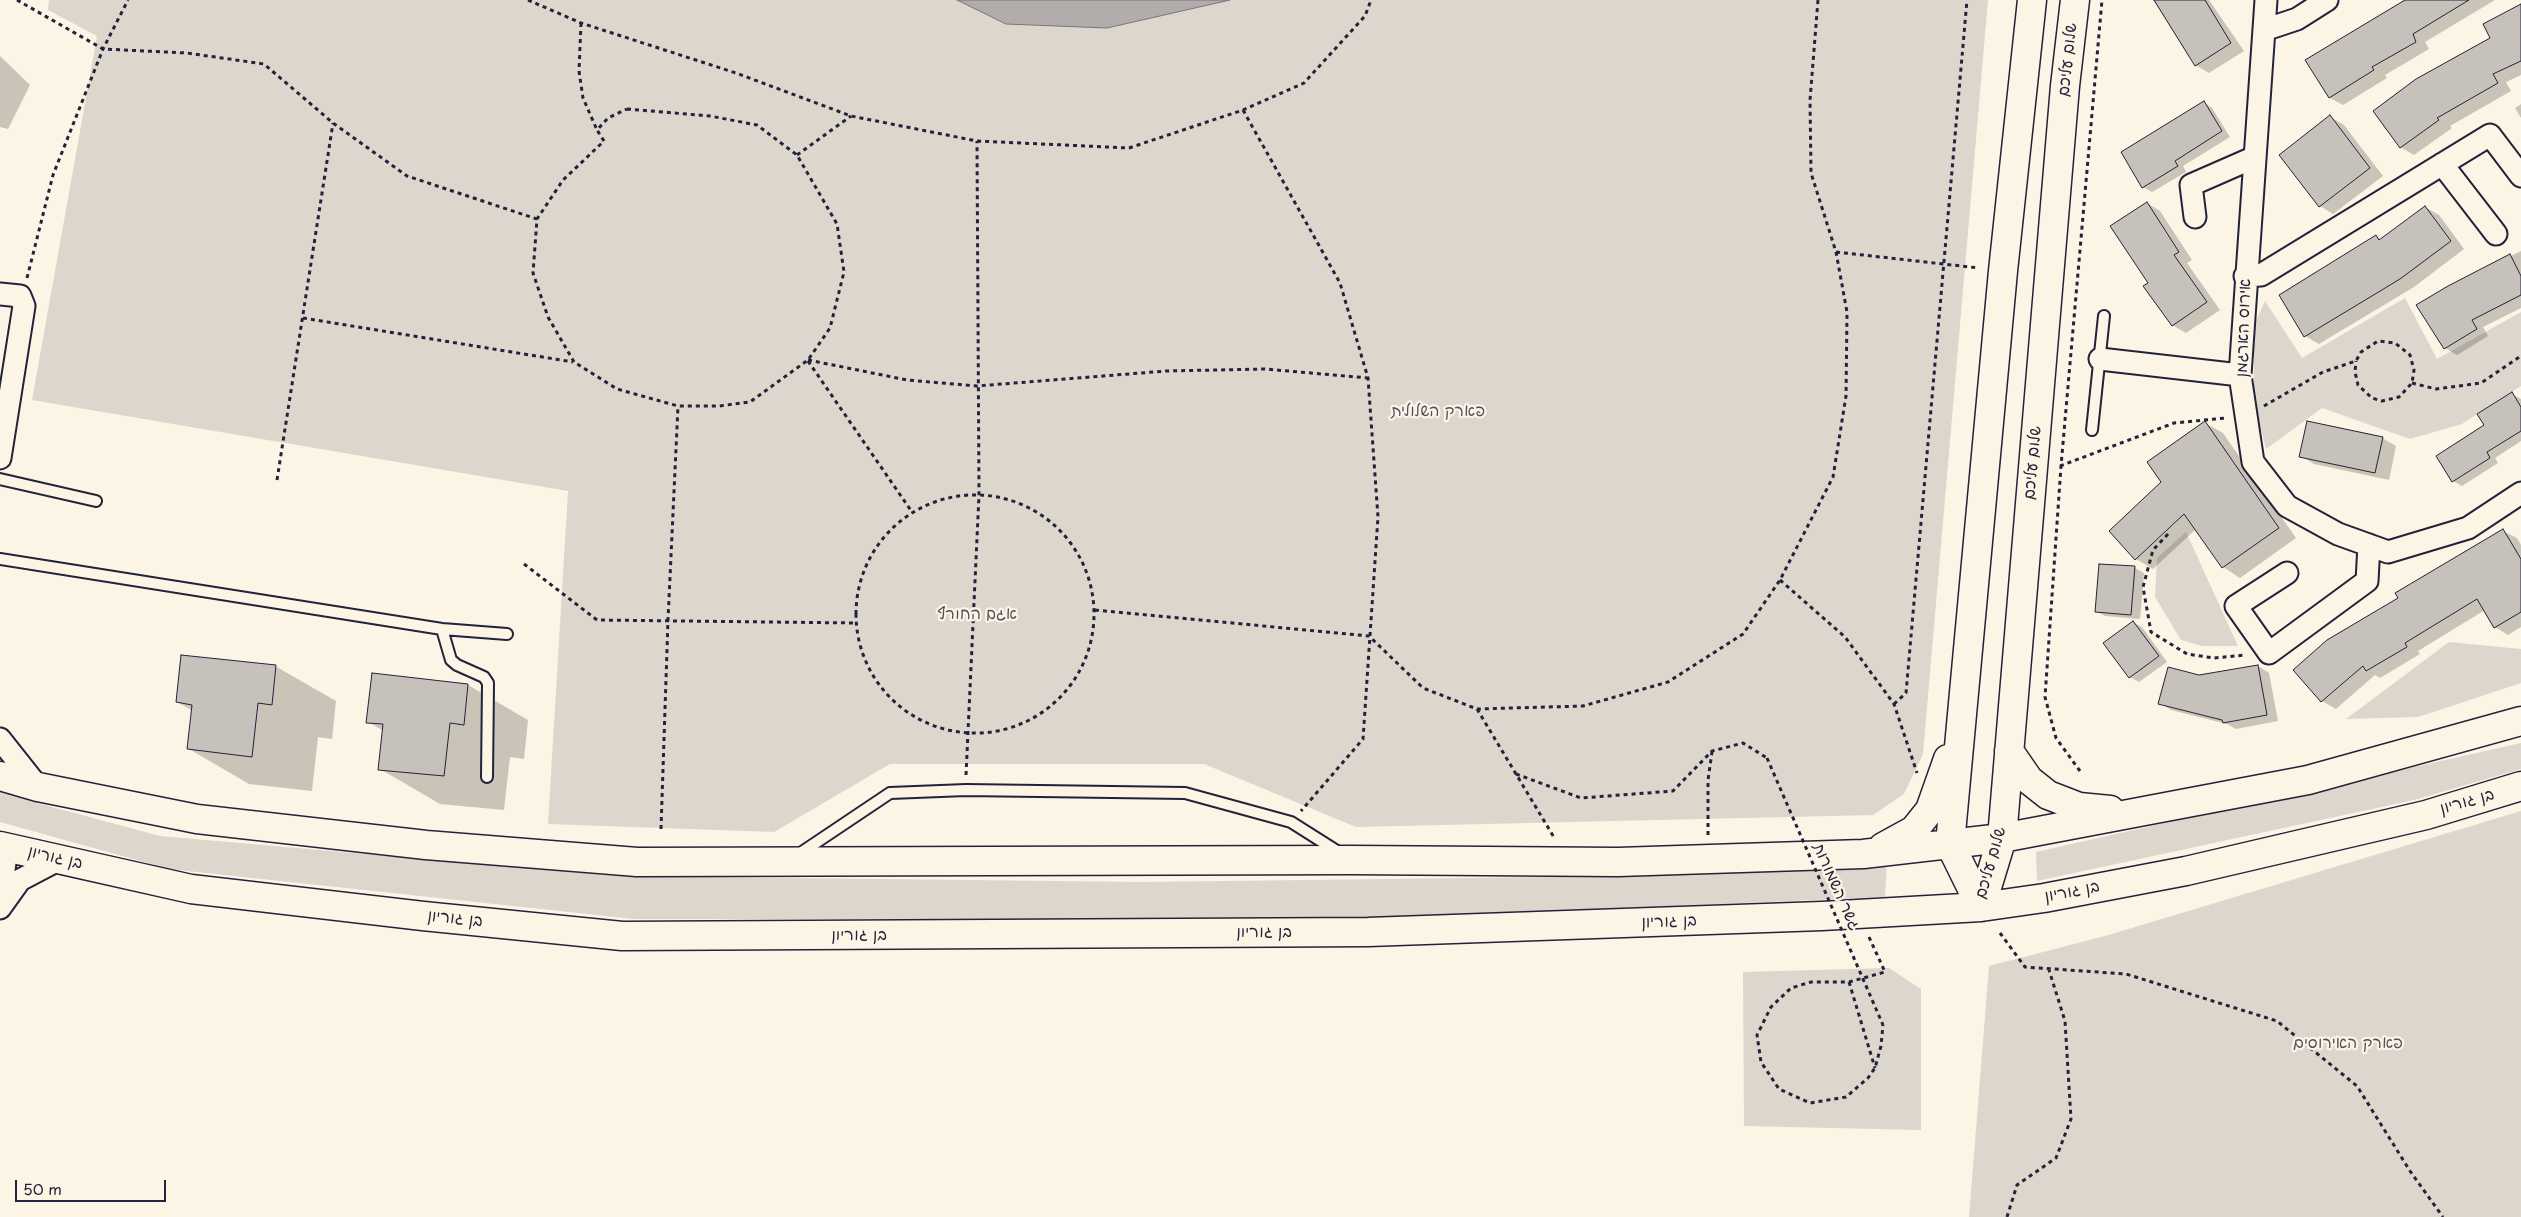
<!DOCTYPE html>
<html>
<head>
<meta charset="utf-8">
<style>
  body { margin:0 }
  #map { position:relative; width:2521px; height:1217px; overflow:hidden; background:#fcf5e5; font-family:"Playpen Sans",sans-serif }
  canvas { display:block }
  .scale { position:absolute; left:15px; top:1180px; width:151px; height:22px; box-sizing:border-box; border:2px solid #22223b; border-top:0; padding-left:6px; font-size:15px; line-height:18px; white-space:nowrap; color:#22223b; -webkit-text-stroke:4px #fcf5e5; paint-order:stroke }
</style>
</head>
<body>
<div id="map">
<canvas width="2521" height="1217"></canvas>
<div class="scale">50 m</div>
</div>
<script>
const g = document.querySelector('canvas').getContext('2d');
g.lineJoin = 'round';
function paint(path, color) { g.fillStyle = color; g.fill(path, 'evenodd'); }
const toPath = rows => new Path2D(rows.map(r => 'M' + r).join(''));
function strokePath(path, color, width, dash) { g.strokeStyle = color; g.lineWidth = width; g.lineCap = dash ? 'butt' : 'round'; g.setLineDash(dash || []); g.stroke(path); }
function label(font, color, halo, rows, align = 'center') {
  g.font = font + ' "Playpen Sans","Playpen Sans Hebrew",sans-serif'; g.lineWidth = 4.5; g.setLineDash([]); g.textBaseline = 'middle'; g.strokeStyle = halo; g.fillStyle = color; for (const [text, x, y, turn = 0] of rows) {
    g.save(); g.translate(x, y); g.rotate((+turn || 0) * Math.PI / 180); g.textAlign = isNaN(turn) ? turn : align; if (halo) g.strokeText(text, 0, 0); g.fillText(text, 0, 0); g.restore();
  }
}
paint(toPath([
  [49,0,1988,0,1923,754,1904,794,1873,815,1356,827,1204,764,890,764,774,832,548,824,568,491,32,400,97,36,48,10],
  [2405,298,2437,359,2521,312,2521,386,2462,424,2410,439,2322,408,2266,449,2254,400,2254,325,2265,301,2302,358],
  [2186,532,2238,646,2202,646,2181,640,2155,597,2157,558],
  [2449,642,2521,649,2521,683,2418,717,2346,719],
  [2521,743,2521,769,2414,800,2037,881,2036,852],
  [0,793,160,836,617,876,1142,882,1630,876,1887,862,1885,897,1363,919,634,919,169,869,0,822],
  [2521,811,2521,1217,1969,1217,1989,966,2105,936],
  [1889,968,1921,989,1921,1130,1744,1126,1743,972]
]), '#dcd6cc');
const water = toPath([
  [957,0,1230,0,1107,28,1006,24,957,0]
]);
paint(water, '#b2adab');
strokePath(water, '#78757e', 1);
paint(toPath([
  [2153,0,2209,0,2244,51,2209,73,2195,65],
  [2408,0,2495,0,2425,42,2429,49,2385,75,2387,78,2343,105,2330,98],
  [2521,6,2521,75,2506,82,2511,91,2450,126,2452,128,2414,155,2400,147],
  [0,56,30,85,8,129,0,127],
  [2204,102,2212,108,2230,137,2183,166,2186,172,2152,192,2143,187],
  [2521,104,2521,118,2515,108],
  [2330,117,2344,125,2383,176,2333,214,2320,206],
  [2147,203,2160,211,2192,260,2187,263,2220,310,2186,333,2172,325],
  [2425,207,2439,215,2464,249,2414,287,2319,344,2305,336,2376,237,2382,240],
  [2521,251,2521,308,2483,327,2488,336,2457,355,2445,348,2448,287],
  [2512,394,2521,399,2521,441,2495,458,2498,463,2462,486,2453,481,2438,457,2485,426],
  [2205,423,2223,433,2296,538,2240,578,2223,567,2196,529,2153,569,2136,559,2163,482],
  [2382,438,2396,446,2389,480,2314,464,2301,456],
  [2503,531,2517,538,2521,545,2521,627,2508,635,2495,627,2485,610,2418,651,2420,654,2380,678,2375,675,2336,709,2322,701,2294,670],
  [2135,568,2144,573,2140,619,2105,616,2096,611],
  [2133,622,2142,627,2167,662,2139,682,2130,677],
  [275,666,336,701,332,739,318,737,312,791,249,784,189,749,193,711,177,702],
  [2258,666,2269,673,2278,721,2236,729,2227,724,2171,710,2160,703,2199,676],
  [468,685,528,720,524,759,510,757,504,810,440,804,380,769,384,731,368,722]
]), '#0003');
const building = toPath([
  [2154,0,2205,0,2231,43,2195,66,2154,0],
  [2405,0,2469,0,2413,34,2416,42,2372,67,2374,70,2329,98,2305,60,2405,0],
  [2521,4,2521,61,2493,74,2498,83,2437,118,2439,120,2400,148,2373,111,2416,79,2490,38,2483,24,2521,4],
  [2204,101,2222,131,2175,161,2178,166,2142,188,2121,152,2204,101],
  [2330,115,2370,168,2319,207,2279,155,2330,115],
  [2147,202,2179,252,2174,255,2207,302,2172,326,2143,286,2148,283,2110,226,2147,202],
  [2425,206,2451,241,2400,279,2304,337,2279,295,2376,235,2379,240,2425,206],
  [2510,254,2521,276,2521,295,2472,320,2477,329,2444,349,2416,305,2448,286,2510,254],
  [2512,392,2521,407,2521,431,2487,452,2490,458,2452,482,2436,456,2484,425,2477,414,2512,392],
  [2205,421,2279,528,2222,568,2184,514,2135,560,2109,531,2161,482,2147,462,2205,421],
  [2307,421,2383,437,2375,473,2299,457,2307,421],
  [2503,529,2521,559,2521,612,2494,628,2477,599,2405,643,2407,647,2366,671,2363,666,2321,702,2293,670,2327,640,2398,598,2395,593,2503,529],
  [2099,564,2135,566,2131,615,2095,612,2099,564],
  [2133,621,2159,656,2129,678,2103,643,2133,621],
  [181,655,276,665,272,705,258,703,252,757,187,749,192,705,176,702,181,655],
  [2258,665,2267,715,2223,723,2222,720,2158,704,2168,667,2199,675,2258,665],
  [372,673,468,684,464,725,450,723,444,776,378,770,383,724,366,723,372,673]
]);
paint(building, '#c6c1bb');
strokePath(building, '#22223b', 1);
const service = toPath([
  [2092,430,2104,316],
  [0,479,96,501],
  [0,559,442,629,507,634],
  [442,629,451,660,457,665,484,677,488,683,487,777],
  [799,854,890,793,966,790,1185,793,1291,822,1340,853]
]);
const minor = toPath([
  [2266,0,2240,375,2253,462,2287,506,2338,534,2388,552,2468,528,2521,493],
  [2264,30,2297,19,2327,0],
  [2442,164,2496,234],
  [2195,217,2191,185,2255,157],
  [2245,276,2261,275,2490,135,2521,176],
  [0,294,20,296,24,306,0,458],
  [2100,359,2240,375],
  [2287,573,2236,606,2269,653,2367,581,2369,545],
  [0,739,38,787],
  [0,901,7,847],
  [0,908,20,880,60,859]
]);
const secondary = toPath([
  [2009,751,2029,780,2048,795,2079,807,2110,810],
  [0,776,38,787,197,819,426,845,637,862,1351,860,1618,862,1863,854,2002,838,2308,780,2521,721],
  [0,846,191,889,423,916,622,936,1368,932,1822,916,1981,907,2044,898,2186,871,2426,815,2521,786],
  [1883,847,1914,830,1930,810,1948,759],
  [1981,907,1950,844,2003,271,2032,0],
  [1981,907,2002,838,2065,86,2075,0]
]);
strokePath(service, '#22223b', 14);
strokePath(minor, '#22223b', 25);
strokePath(secondary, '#22223b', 31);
strokePath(toPath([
  [17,0,103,49,187,53,264,64,333,123,407,176,537,219],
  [528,0,581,23,736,73,851,116,977,141,1129,148,1243,110,1304,83,1365,16,1371,0],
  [581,23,579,71,583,98,597,130],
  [627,109,710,116,757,125,797,155,837,224,844,272,830,328,808,360,750,402,719,406,678,406,617,389,574,362,548,317,533,273,537,219,563,180,604,141,597,130,608,118,627,109],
  [1243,110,1340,283,1368,378,1378,517,1363,739,1301,811],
  [797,155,851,116],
  [1836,252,1979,268],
  [27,278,53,175,103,49,128,0],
  [303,318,573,362],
  [808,360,907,380,977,386,1166,371,1265,369,1368,378],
  [808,361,912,512],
  [2412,383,2436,389,2481,383,2521,356],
  [2264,406,2323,372,2356,361,2361,352,2378,341,2395,343,2410,355,2414,370,2412,383,2399,397,2382,401,2372,398,2358,385,2355,372,2356,361],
  [2060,466,2174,423,2226,418],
  [277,480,333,123],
  '856 614a119 119 0 1 1 238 0a119 119 0 1 1-238 0Z',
  [2168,534,2153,550,2143,587,2151,632,2187,654,2214,658,2245,655],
  [524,564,597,620,856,623],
  [1780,580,1845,637,1894,704,1917,773],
  [1095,610,1369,636,1423,688,1477,709,1583,706,1668,682,1743,634,1780,580,1833,477,1846,396,1847,312,1836,252,1811,173,1810,100,1818,0],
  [1894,704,1906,693,1967,0],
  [1477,709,1555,839],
  [2080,771,2056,738,2045,697,2061,466,2102,0],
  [1516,774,1581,798,1673,791,1712,751,1743,743,1767,758],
  [966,775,979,495,977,141],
  [661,829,668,620,678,406],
  [1708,835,1708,780,1712,752],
  [2000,933,2025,967,2126,974,2277,1021,2357,1086,2410,1171,2443,1217],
  [1869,937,1885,972,1849,982,1811,982,1791,988,1771,1007,1757,1035,1761,1062,1779,1089,1810,1103,1846,1097,1868,1078,1875,1068,1881,1046,1883,1025],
  [1849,982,1875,1068],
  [2007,1217,2017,1185,2056,1158,2071,1119,2065,1021,2049,970]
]), '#22223b', 3, [4, 4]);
strokePath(service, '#fcf5e5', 10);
strokePath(minor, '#fcf5e5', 21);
strokePath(secondary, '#fcf5e5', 28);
strokePath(toPath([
  [1767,758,1883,1025]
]), '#22223b', 3, [4, 4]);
label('16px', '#22223b', '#fcf5e5', [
  ["שלום עליכם",2068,60,-84],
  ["אירוס הארגמן",2244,328,-88],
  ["שלום עליכם",2033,463,-85],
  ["בן גוריון",2467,802,-16],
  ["בן גוריון",55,858,13],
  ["שלום עליכם",1991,863,-74],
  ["גשר השמורות",1836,887,66],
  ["בן גוריון",2072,892,-11],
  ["בן גוריון",455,919,6],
  ["בן גוריון",1669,922,-2],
  ["בן גוריון",1264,933],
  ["בן גוריון",859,936]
]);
label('16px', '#504f5f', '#fcf5e5', [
  ["פארק השלולית",1438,412],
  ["אגם החורף",977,615],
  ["פארק האירוסים",2348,1044]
]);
</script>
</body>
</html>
